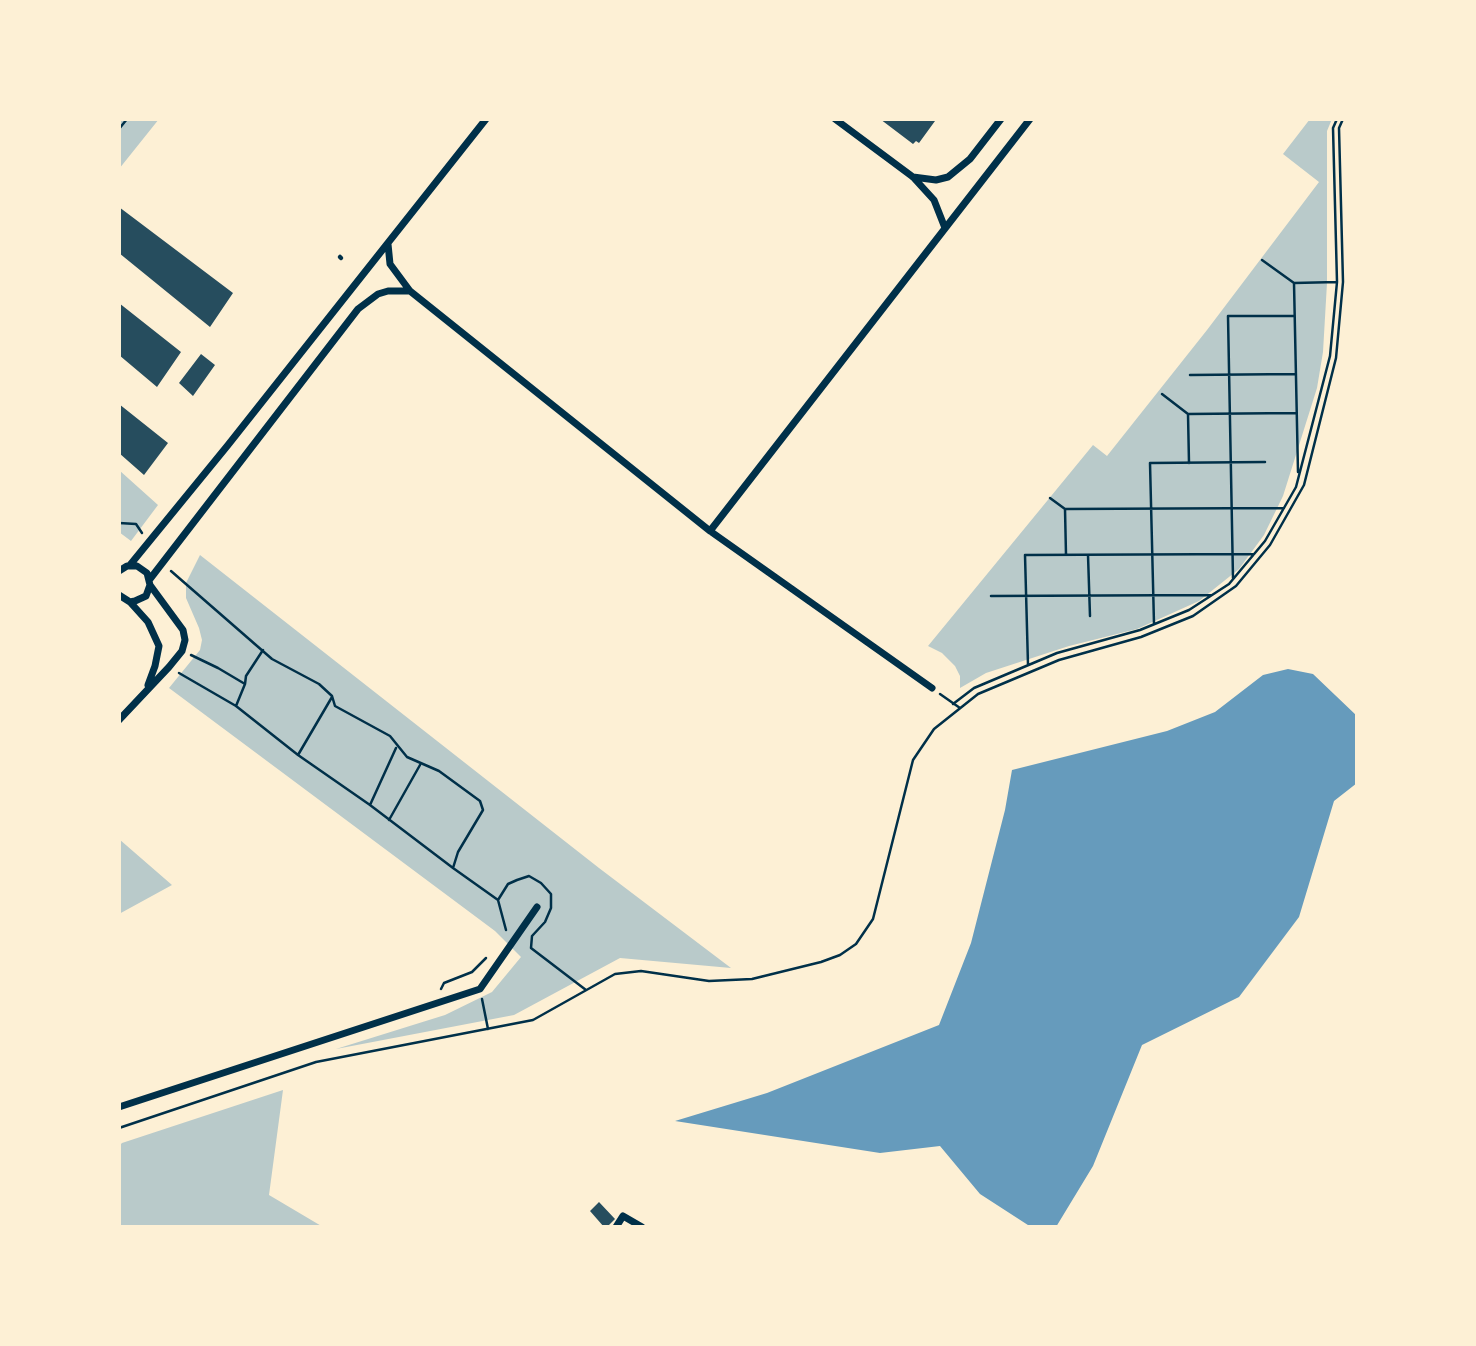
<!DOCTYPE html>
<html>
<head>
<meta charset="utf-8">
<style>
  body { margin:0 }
  #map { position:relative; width:1476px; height:1346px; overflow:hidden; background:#fdf0d5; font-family:Cabin,sans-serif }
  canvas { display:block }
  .frame { position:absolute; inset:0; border:121px solid #fdf0d5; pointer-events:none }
</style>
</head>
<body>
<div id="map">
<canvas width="1476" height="1346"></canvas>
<div class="frame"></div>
</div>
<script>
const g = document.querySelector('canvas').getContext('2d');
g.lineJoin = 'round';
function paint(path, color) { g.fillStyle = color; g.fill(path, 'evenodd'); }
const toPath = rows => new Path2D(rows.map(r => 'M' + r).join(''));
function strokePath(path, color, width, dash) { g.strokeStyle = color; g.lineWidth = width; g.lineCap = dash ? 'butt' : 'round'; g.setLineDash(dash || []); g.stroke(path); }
paint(toPath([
  [119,119,159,119,119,169],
  [1310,119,1332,119,1327,131,1327,283,1323,352,1317,388,1283,496,1264,535,1239,569,1199,601,1137,629,1069,646,986,673,960,688,960,676,955,666,942,653,928,646,1093,445,1107,456,1207,330,1319,182,1283,154],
  [119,470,158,505,131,541,119,532],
  [200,555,599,868,731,968,620,958,514,1015,336,1049,445,1015,492,992,521,957,495,931,169,688,200,650,202,640,199,628,186,598,186,583],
  [119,839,172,885,119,914],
  [283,1090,269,1195,323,1227,119,1227,119,1146,122,1143]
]), '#b9caca');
paint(toPath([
  [1288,669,1313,674,1357,716,1357,783,1334,801,1299,917,1239,997,1142,1045,1093,1166,1056,1227,1031,1227,980,1194,940,1146,880,1153,675,1121,767,1093,939,1025,971,943,1005,810,1012,770,1167,731,1215,712,1263,675]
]), '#669bbc');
paint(toPath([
  [880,119,933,119,935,121,919,143,916,141,913,144],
  [119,207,233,293,210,327,119,253],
  [119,303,181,352,157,387,119,355],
  [201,354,215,365,193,396,179,383],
  [119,404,168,443,144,475,119,453],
  [599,1202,615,1219,607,1227,604,1227,590,1211]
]), '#264d5e');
strokePath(toPath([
  [119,129,127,119],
  [1262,260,1294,283,1337,282],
  [1294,283,1298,472],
  [1190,375,1296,374],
  [1162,394,1188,414,1296,413],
  [1188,414,1189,463],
  [1050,498,1065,509,1066,555],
  [1065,509,1284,508],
  [119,523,136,524,142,533],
  [1088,555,1090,616],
  [171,571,272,659,319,684,332,696,335,706,390,736,407,757,439,771,480,801,483,810,458,852,453,868,498,900,508,884,517,880,529,876,541,883,551,894,551,908,545,922,532,936,531,948,586,990],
  [1233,578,1228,316,1294,316],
  [991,596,1212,595],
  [1154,624,1150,463,1265,462],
  [191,655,218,668,245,684,246,676,263,650],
  [1028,665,1025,555,1254,554],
  [179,673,236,706],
  [245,684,236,706,298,755,370,805,453,868],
  [940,694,960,708],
  [953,704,974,688,1057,653,1140,630,1189,610,1229,584,1265,541,1296,487,1330,356,1337,282,1333,128,1337,119],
  [298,755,332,697],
  [370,805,396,748],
  [389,820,420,765],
  [498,900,506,930],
  [441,989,444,983,472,972,486,958],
  [482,999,488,1029],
  [119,1128,316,1062,533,1020,615,974,641,971,709,981,752,979,821,962,840,955,856,944,873,919,913,760,934,729,978,694,1059,660,1141,637,1193,616,1236,586,1270,545,1304,485,1336,358,1343,282,1339,128,1343,119]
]), '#003049', 2.5);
strokePath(toPath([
  [340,257,341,258]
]), '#003049', 4.5);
strokePath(toPath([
  [835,119,913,177,934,200,945,228],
  [913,177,936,180,948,177,970,159,1001,119],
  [388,244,390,264,410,291,710,531,932,688],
  [710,531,1030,119],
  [130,565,228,445,486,119],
  [119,571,127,566,137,566,147,573,150,585,146,596,135,601,130,602,119,595],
  [150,579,358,309,378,294,388,291,409,291],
  [130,602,148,622,159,646,155,666,148,685],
  [119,720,169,667,182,651,185,640,183,630,150,585],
  [119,1107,480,989,537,907],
  [616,1227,623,1216,642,1227]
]), '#003049', 7);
</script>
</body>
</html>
